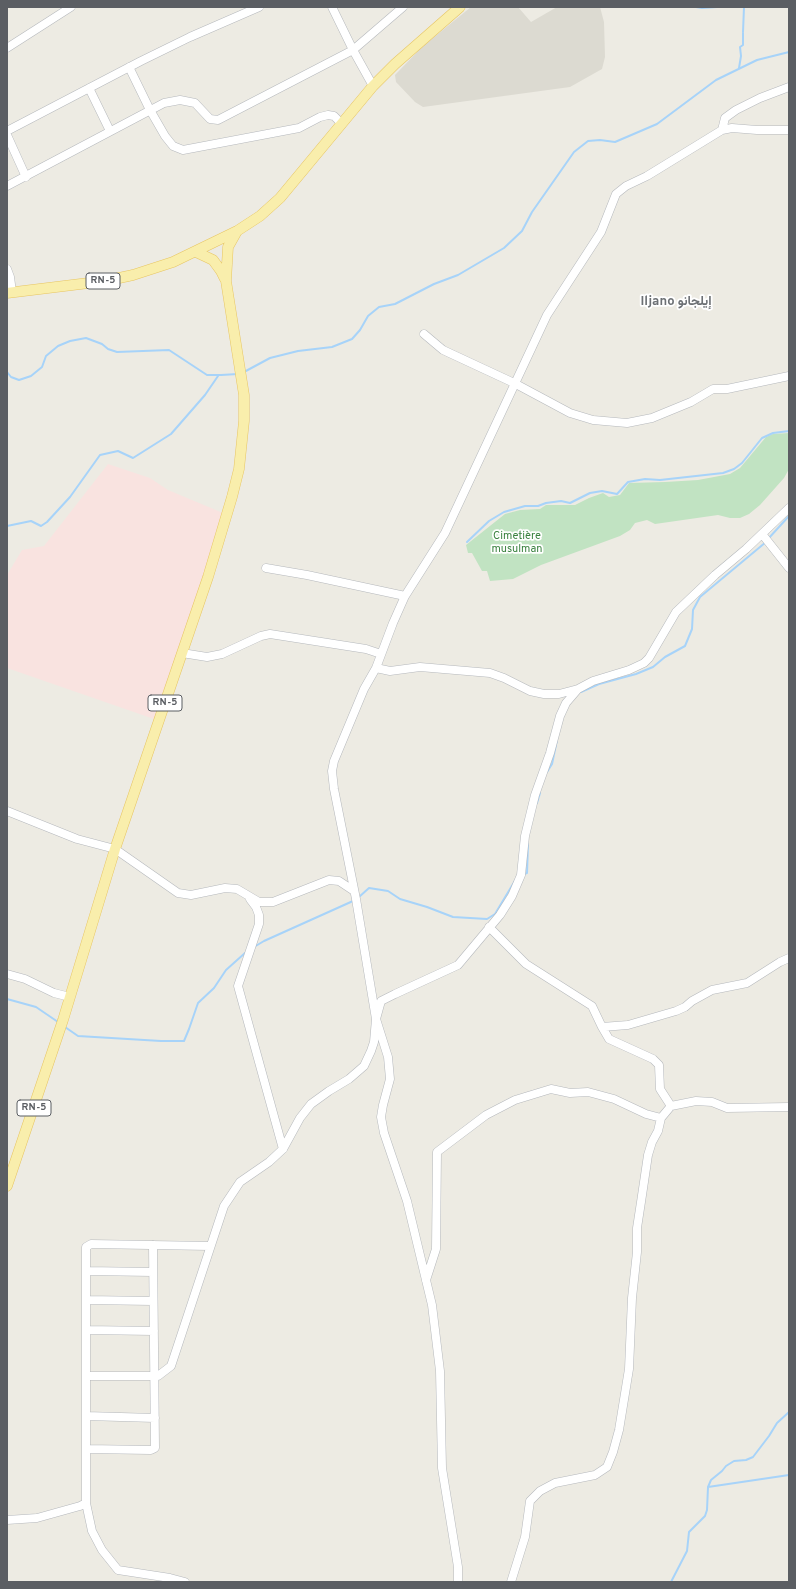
<!DOCTYPE html>
<html>
<head>
<meta charset="utf-8">
<style>
  body { margin:0 }
  #map { position:relative; width:796px; height:1589px; overflow:hidden; background:#edebe3; font-family:Overpass,sans-serif }
  canvas { display:block }
  .frame { position:absolute; inset:0; border:8px solid #5b5e63; pointer-events:none }
</style>
</head>
<body>
<div id="map">
<canvas width="796" height="1589"></canvas>
<div class="frame"></div>
</div>
<script>
const g = document.querySelector('canvas').getContext('2d');
g.lineJoin = 'round';
function paint(path, color) { g.fillStyle = color; g.fill(path, 'evenodd'); }
const toPath = rows => new Path2D(rows.map(r => 'M' + r).join(''));
function strokePath(path, color, width, dash) { g.strokeStyle = color; g.lineWidth = width; g.lineCap = dash ? 'butt' : 'round'; g.setLineDash(dash || []); g.stroke(path); }
function label(font, color, halo, rows, align = 'center') {
  g.font = font + ' Overpass,Vazirmatn,sans-serif'; g.lineWidth = 3.5; g.setLineDash([]); g.textBaseline = 'middle'; g.strokeStyle = halo; g.fillStyle = color; for (const [text, x, y, turn = 0] of rows) {
    g.save(); g.translate(x, y); g.rotate((+turn || 0) * Math.PI / 180); g.textAlign = isNaN(turn) ? turn : align; if (halo) g.strokeText(text, 0, 0); g.fillText(text, 0, 0); g.restore();
  }
}
paint(toPath([
  [471,7,518,7,531,22,557,7,600,7,604,22,605,57,602,69,570,87,423,107,415,102,396,82,395,75,422,47]
]), '#dcdad1');
paint(toPath([
  [108,464,150,478,168,490,223,513,210,558,154,719,7,668,7,575,22,550,44,546]
]), '#f9e3e0');
paint(toPath([
  [789,433,789,469,784,478,760,505,749,514,740,518,730,518,718,515,655,524,647,520,635,523,630,530,620,536,541,565,513,579,490,581,487,571,482,571,472,553,468,553,466,545,505,514,520,510,540,509,546,505,575,505,589,498,603,493,609,497,620,495,629,483,665,482,698,480,730,474,740,468,766,437,773,434]
]), '#c1e3c2');
strokePath(toPath([
  [696,7,702,8,717,7],
  [743,32,744,7],
  [739,68,741,56,740,47,743,45,743,33],
  [7,372,11,377,19,380,31,376,42,367,46,356,58,346,70,341,86,338,102,344,108,349,117,352,169,350,207,375,221,375,238,374],
  [244,372,270,358,298,351,332,347,352,339,360,330,368,316,379,307,395,304,434,284,458,275,504,248,522,231,532,212,574,152,588,141,600,140,615,142,657,124,716,80,757,60,789,52],
  [7,526,31,521,41,526,47,522,70,497,100,455,118,451,133,458,171,434,205,395,218,376],
  [768,539,789,516],
  [467,542,489,521,504,512,525,506,538,506,546,503,561,501,570,503,590,493,602,491,617,494,628,482,645,479,660,480,723,473,734,469,742,463,762,438,773,433,789,431],
  [581,692,599,684,636,674,653,667,665,657,685,646,692,629,693,610,700,597,766,542],
  [547,772,552,764,557,740],
  [537,803,540,793],
  [524,874,527,873,528,844],
  [359,897,369,888,388,891,400,899,427,907,453,917,487,919,495,914,516,879],
  [254,947,264,941,353,901],
  [7,999,36,1007,58,1022],
  [65,1027,78,1036,161,1041,184,1041,189,1029,198,1003,214,988,226,970,245,953],
  [708,1487,789,1475],
  [671,1582,687,1551,689,1532,705,1516,707,1510,708,1487,711,1480,722,1471,726,1466,734,1461,746,1460,753,1457,769,1436,777,1423,789,1412]
]), '#a7d3f9', 2);
const minor = toPath([
  [332,7,353,50,373,86],
  [7,48,71,7],
  [129,67,150,110,165,136,173,146,183,150,299,128,320,117,328,115,334,116,342,124],
  [89,88,110,131],
  [722,130,725,118,736,110,760,98,789,87],
  [7,131,141,61,190,37,259,7],
  [7,135,26,177],
  [7,186,164,103,180,100,195,103,210,119,218,120,353,50,403,7],
  [7,269,10,277,12,292],
  [424,334,443,350,514,383,570,413,593,420,627,423,652,418,691,402,713,389,727,389,789,376],
  [762,534,789,568],
  [266,568,307,575,405,596],
  [182,653,207,657,222,654,261,636,270,634,366,649,381,654],
  [578,689,593,681,629,670,644,663,649,658,676,612,715,575,746,549,789,508],
  [7,811,77,839,115,849,178,893,191,895,225,888,237,889,259,902,273,902,329,880,339,881,354,891],
  [250,899,256,907,259,915,259,924,238,986,283,1149],
  [489,927,526,964,592,1006,602,1027,628,1025,676,1011,685,1007,692,1001,712,990,747,983,780,962,789,958],
  [7,974,25,979,54,993,70,997],
  [602,1027,609,1039,653,1059,659,1065,660,1089,671,1106],
  [86,1271,153,1272],
  [426,1280,436,1249,437,1152,486,1115,515,1100,551,1089,570,1093,588,1092,614,1099,646,1114,661,1118,671,1106,696,1101,712,1102,727,1108,789,1107],
  [86,1300,153,1301],
  [86,1330,154,1331],
  [86,1376,158,1376,171,1366,224,1206,240,1182,269,1162,283,1149,300,1118,311,1104,329,1091,349,1079,364,1066,371,1051,374,1042,376,1019,381,1001,395,994,458,965,500,915,512,896,521,875,525,836,535,795,550,753,560,716,566,703,578,689,559,694,544,694,530,691,504,678,490,673,420,667,390,671,376,668],
  [86,1416,155,1418],
  [86,1449,151,1450,155,1448,153,1245],
  [7,1520,37,1518,80,1506,86,1503],
  [185,1582,170,1578,118,1570,102,1550,92,1531,86,1503,86,1247,91,1244,210,1246],
  [458,1582,458,1567,442,1468,440,1371,432,1305,407,1201,384,1133,381,1117,383,1105,390,1079,388,1057,376,1019,356,899,334,789,332,771,334,761,364,689,376,668,393,623,405,596,445,533,547,315,601,232,616,194,626,186,647,176,722,130,732,128,757,130,789,130],
  [511,1582,525,1537,530,1501,540,1491,555,1483,595,1475,607,1467,613,1452,619,1430,629,1369,632,1298,637,1252,637,1228,641,1202,648,1155,652,1142,658,1131,661,1118]
]);
const major = toPath([
  [196,252,213,260,221,271,225,279],
  [7,293,105,281,133,275,173,262,237,231,260,216,280,198,373,86,395,64,460,7],
  [7,1186,63,1020,115,849,208,577,232,497,239,469,244,421,244,395,226,281,228,247,237,231]
]);
strokePath(minor, '#b5b8bc', 9);
strokePath(major, '#e7c562', 11);
strokePath(minor, '#fff', 8);
strokePath(major, '#f9eeac', 10);
for (const [x, y, w] of [
  [103,281,34],
  [165,703,34],
  [34,1108,34]
]) { const box = new Path2D(); box.roundRect(x - w / 2, y - 8, w, 16, 3); g.fillStyle = '#fff'; g.fill(box); strokePath(box, '#5b5e63', 1); }
label('bold 10px', '#5b5e63', null, [
  ["RN-5",103,281],
  ["RN-5",165,703],
  ["RN-5",34,1108]
]);
label('11px', '#3b8240', '#fff', [
  ["Cimetière",517,537],
  ["musulman",517,550]
]);
label('bold 13px', '#6c7074', '#fff', [
  ["Iljano إيلجانو",676,302]
]);
</script>
</body>
</html>
